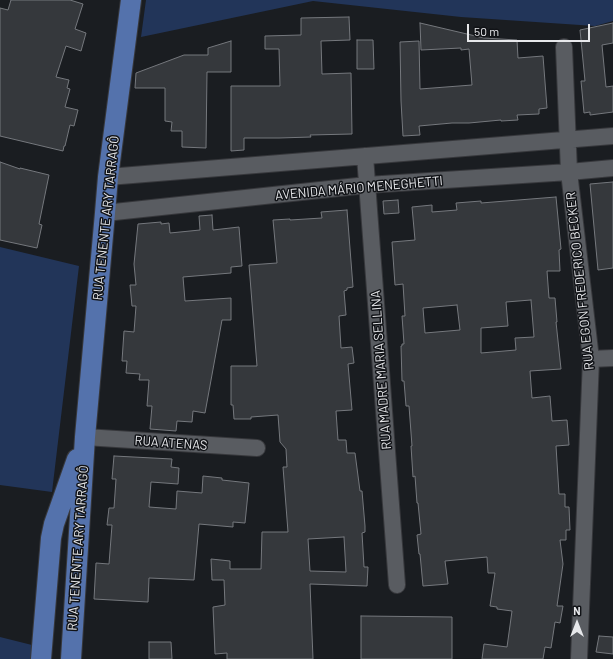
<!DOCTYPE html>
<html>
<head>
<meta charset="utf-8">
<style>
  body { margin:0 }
  #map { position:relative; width:613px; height:659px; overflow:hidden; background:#1a1d21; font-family:Barlow,sans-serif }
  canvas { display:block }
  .north { position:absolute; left:557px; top:603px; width:40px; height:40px; -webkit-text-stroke:3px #111317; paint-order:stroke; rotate:0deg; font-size:11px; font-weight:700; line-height:16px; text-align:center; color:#e7e8eb }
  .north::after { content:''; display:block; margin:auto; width:14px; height:18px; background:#e7e8eb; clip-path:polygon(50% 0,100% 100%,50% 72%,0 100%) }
  .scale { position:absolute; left:467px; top:24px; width:123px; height:18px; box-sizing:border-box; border:2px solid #e7e8eb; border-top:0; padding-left:5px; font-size:12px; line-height:14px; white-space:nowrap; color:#e7e8eb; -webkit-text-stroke:3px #111317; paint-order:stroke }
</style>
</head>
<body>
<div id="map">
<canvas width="613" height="659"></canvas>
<div class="north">N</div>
<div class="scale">50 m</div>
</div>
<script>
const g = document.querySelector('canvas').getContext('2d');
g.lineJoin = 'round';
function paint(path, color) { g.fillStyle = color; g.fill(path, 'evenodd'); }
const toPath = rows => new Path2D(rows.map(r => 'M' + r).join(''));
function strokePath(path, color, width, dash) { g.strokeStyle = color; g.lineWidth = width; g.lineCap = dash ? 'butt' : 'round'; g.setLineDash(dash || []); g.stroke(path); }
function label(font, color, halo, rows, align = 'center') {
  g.font = font + ' Barlow,sans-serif'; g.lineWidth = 3; g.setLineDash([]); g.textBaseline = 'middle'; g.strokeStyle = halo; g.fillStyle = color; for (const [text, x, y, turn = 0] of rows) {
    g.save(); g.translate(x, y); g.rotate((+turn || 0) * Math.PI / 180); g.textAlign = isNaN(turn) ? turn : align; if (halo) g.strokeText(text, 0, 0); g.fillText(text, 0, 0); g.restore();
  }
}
paint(toPath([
  [146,0,613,0,613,21,595,26,461,17,313,1,141,37],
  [0,247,79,266,52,492,0,485],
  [0,637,48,649,48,659,0,659]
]), '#223559');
const building = toPath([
  [11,0,70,0,83,4,75,29,86,33,81,51,66,46,56,77,69,80,67,88,70,89,65,107,78,110,74,126,70,125,65,146,64,146,63,151,0,136,0,8,8,10,11,0],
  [349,17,350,40,321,41,322,74,351,73,352,134,310,135,311,137,279,138,244,138,244,150,231,151,231,86,280,86,279,49,265,49,265,36,301,35,301,18,349,17],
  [420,23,484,38,517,40,518,58,543,56,547,108,539,109,539,114,517,115,518,120,501,121,501,120,469,123,452,123,419,126,420,135,403,136,401,101,400,42,419,41,420,89,472,85,469,49,461,50,461,48,421,50,420,23],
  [613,23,613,43,602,45,606,87,613,86,613,112,590,115,590,112,584,113,581,81,585,81,580,30,613,23],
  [357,40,373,40,374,69,357,69,357,40],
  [231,41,231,72,207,72,206,148,182,147,182,131,171,131,172,122,165,121,165,88,135,88,136,73,184,55,208,55,208,48,231,41],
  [0,162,20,169,20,168,49,175,39,224,42,225,37,248,0,240,0,162],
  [613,182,613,268,598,270,590,184,613,182],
  [556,197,561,249,559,250,560,271,547,271,549,298,555,298,557,322,556,322,561,369,530,371,532,398,550,396,552,421,567,420,569,445,556,446,559,494,565,494,565,507,569,507,570,530,566,530,566,540,560,540,563,564,557,606,563,606,560,623,555,622,551,648,545,647,543,659,482,659,484,644,507,647,512,611,497,609,497,607,490,606,495,573,488,573,487,557,445,561,448,584,423,586,420,554,419,554,417,535,421,534,418,503,417,503,415,476,413,477,411,446,412,446,409,406,406,406,404,381,402,381,401,346,402,346,402,344,404,344,402,316,405,316,403,284,395,285,392,242,415,240,412,207,432,205,432,212,457,210,456,203,481,201,481,203,556,197],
  [531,300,534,337,515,338,516,350,481,353,481,328,508,326,506,302,531,300],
  [457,305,460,330,425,333,423,308,457,305],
  [398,200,399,213,384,214,383,201,398,200],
  [347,210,353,287,347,288,347,290,344,291,346,315,339,316,341,348,352,347,354,363,348,364,352,410,336,411,338,440,346,440,347,453,355,453,360,491,362,491,365,526,365,532,362,533,364,567,368,567,367,586,310,584,313,659,227,659,227,653,215,654,213,607,225,605,224,580,212,580,211,559,230,561,230,569,261,569,262,532,288,532,283,467,287,467,286,449,280,442,278,415,251,417,251,419,234,419,233,405,231,405,231,366,257,366,249,265,277,263,273,220,290,219,290,220,322,218,321,212,347,210],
  [344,537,346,572,310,571,308,539,344,537],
  [212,215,213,230,239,227,242,266,231,267,231,273,183,277,185,301,231,298,231,320,222,320,205,413,193,411,192,422,177,421,176,431,150,429,152,406,147,406,149,380,139,380,140,374,126,373,127,361,122,361,124,331,134,332,136,306,132,306,130,285,136,285,134,264,138,224,161,222,161,224,169,223,170,233,200,230,199,216,212,215],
  [114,456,172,459,171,467,179,468,178,484,151,482,149,507,176,509,177,491,202,493,203,476,222,478,222,480,249,483,245,523,233,522,233,527,199,524,194,580,149,578,148,602,94,599,96,563,109,564,112,525,107,525,109,508,114,508,116,479,112,479,114,456],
  [361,616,452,617,452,659,361,659,361,616],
  [599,636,613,637,613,654,596,652,599,636],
  [149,642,171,642,172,659,149,659,149,642]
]);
paint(building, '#35383c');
strokePath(building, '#75787d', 1);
const minor = toPath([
  [564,47,569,172,591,359,579,659],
  [365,156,397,585],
  [108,177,613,136],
  [105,213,367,185,569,172,613,168],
  [591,359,613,358],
  [85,437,257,448]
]);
const major = toPath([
  [41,659,51,538,54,524,77,459],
  [71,659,85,437,105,213,108,177,131,0]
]);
strokePath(minor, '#37383c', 18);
strokePath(major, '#37383c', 22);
strokePath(minor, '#595c61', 16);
strokePath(major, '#5472ac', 20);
label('13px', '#e7e8eb', '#111317', [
  ["AVENIDA MÁRIO MENEGHETTI",359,188,-5],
  ["RUA TENENTE ARY TARRAGÔ",106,218,-84],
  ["RUA EGON FREDERICO BECKER",580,281,-96],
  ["RUA MADRE MARIA SELLINA",381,370,-94],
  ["RUA ATENAS",171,443,4],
  ["RUA TENENTE ARY TARRAGÔ",78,548,-86]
]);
</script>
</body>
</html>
